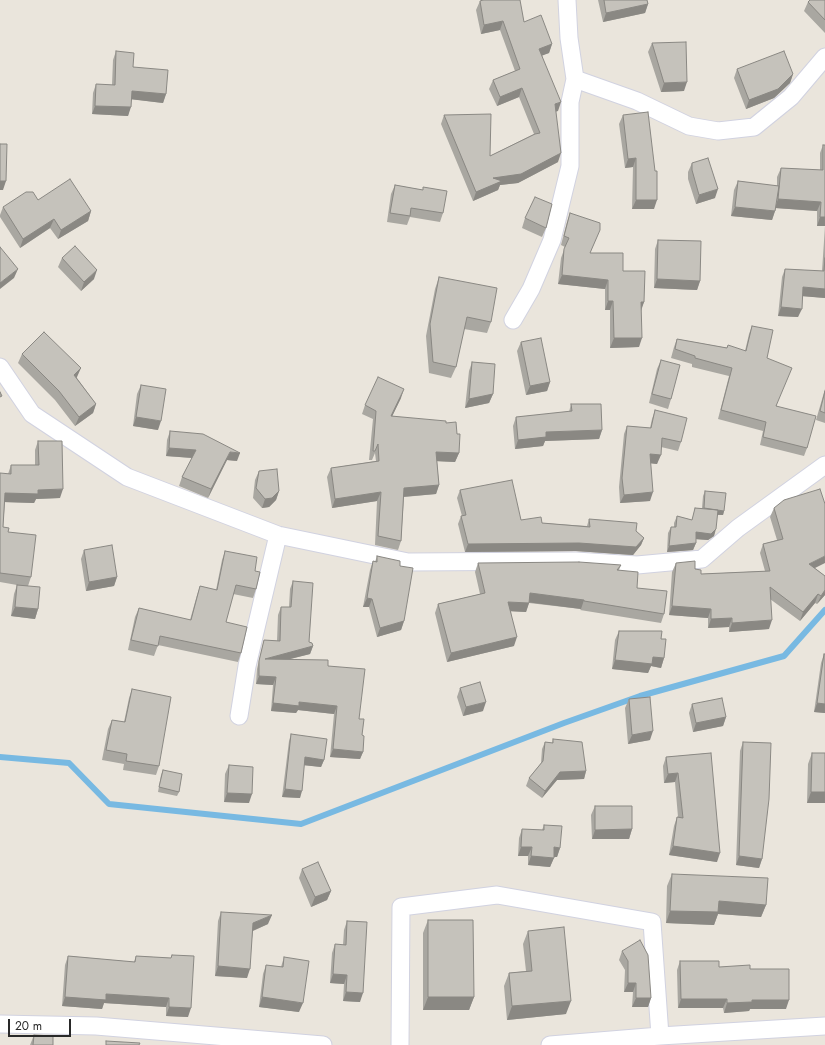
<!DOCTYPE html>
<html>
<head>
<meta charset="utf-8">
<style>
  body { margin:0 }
  #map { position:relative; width:825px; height:1045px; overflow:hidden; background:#eae5dc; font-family:Jost,sans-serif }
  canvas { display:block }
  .scale { position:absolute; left:8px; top:1019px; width:63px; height:18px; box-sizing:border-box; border:2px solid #292929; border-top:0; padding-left:5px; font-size:12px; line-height:14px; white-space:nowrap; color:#292929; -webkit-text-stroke:3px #fff; paint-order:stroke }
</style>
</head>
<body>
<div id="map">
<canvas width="825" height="1045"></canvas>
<div class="scale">20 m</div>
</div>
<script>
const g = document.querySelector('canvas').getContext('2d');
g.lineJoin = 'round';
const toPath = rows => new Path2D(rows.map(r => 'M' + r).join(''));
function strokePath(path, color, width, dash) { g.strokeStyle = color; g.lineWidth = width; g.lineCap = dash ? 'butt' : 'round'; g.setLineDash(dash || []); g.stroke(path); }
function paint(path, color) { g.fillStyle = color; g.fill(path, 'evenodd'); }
strokePath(toPath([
  [0,757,69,763,109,804,301,824,564,723,640,696,784,656,825,610]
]), '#78b9e2', 6);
const minor = toPath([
  [575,79,637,101,689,126,718,131,754,127,791,97,825,57],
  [513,320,531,289,552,240,570,166,570,102,575,79,569,38,567,0],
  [0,367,32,414,127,477,278,535,408,562,576,561,637,565,702,559,738,528,825,465],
  [239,716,247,666,278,535],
  [0,1024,96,1026,323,1045],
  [400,1045,401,907,497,895,652,922,660,1036],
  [550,1045,660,1036,825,1026]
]);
strokePath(minor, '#d1d2e0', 19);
strokePath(minor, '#fff', 17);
paint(toPath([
  [598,0,647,0,648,4,645,13,603,22],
  [825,0,825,33,804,11,808,2],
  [480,1,524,22,552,44,549,53,542,55,558,111,556,111,558,162,518,183,500,185,498,190,473,201,441,124,444,115,490,156,534,134,519,97,497,106,489,89,493,80,515,71,500,30,481,34,476,10],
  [652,43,684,91,661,92,648,52],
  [116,51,133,67,166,94,163,103,131,99,128,116,92,114,93,93,96,84,112,85,113,60],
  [737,69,793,74,790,83,774,98,746,109,734,78],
  [623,115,655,171,654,209,632,209,633,167,625,168,619,124],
  [823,145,825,145,825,298,803,296,798,317,778,316,782,277,785,269,822,271,825,226,817,226,817,211,776,208,772,220,731,216,734,190,738,181,777,186,777,177,781,168,820,170,820,153],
  [692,163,715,198,696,204,688,179,688,172],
  [395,185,423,190,423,187,443,213,440,222,410,217,407,225,387,222,391,194],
  [38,200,91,211,88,221,58,239,50,228,20,248,0,217,0,215,3,207],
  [570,213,596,239,590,253,623,271,644,302,641,309,639,347,610,348,610,310,605,310,605,289,558,284,561,258,565,247,561,245,567,222],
  [525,218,546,228,542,237,522,228],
  [658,240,700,281,697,290,654,288,655,249],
  [62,258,94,279,81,291,58,267],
  [439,277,491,322,487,333,464,329,456,367,451,378,429,373,426,336,435,289],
  [752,326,767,358,777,406,807,448,804,456,760,445,763,431,718,419,729,376,692,367,692,364,671,358,674,347,677,339,745,351,749,334],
  [521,342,550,382,547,391,526,395,517,351],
  [22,354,77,377,77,378,96,404,93,413,75,426,55,400,18,363],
  [661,360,671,399,668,409,649,403,657,369],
  [472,362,493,394,489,403,465,408,469,371],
  [141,385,158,430,133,426,137,394],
  [825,389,825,423,816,420],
  [401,398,392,416,446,423,459,453,455,462,437,461,439,485,436,494,404,497,401,541,398,550,375,545,377,501,332,508,327,477,331,468,376,461,375,453,372,460,369,460,373,419,362,414,365,405],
  [571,404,602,430,599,439,545,441,543,446,515,449,513,426,516,417,569,412],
  [655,410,681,442,678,451,661,447,657,464,651,463,650,501,620,503,619,487,624,434,627,426,650,428,652,419],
  [170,431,237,461,227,460,208,498,179,486,182,477,192,458,166,456,167,440],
  [38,441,60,498,36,499,34,503,5,502,3,527,8,532,31,577,28,586,38,609,35,619,11,616,14,594,17,585,0,582,0,474,8,474,11,465,35,465,35,450],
  [259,471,279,491,276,500,269,507,262,508,253,498,255,480],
  [460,490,521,520,542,523,587,526,589,519,636,531,644,538,641,545,633,555,576,551,465,552,458,524,461,516,462,516,457,498],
  [705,491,724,511,723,515,717,515,714,536,708,540,696,539,696,543,693,550,667,552,668,533,671,527,674,527,674,523,677,516,692,520,695,508,702,508,703,496],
  [774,508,815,568,825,576,825,595,817,604,815,603,800,621,770,599,769,629,729,632,729,627,708,628,708,618,669,615,672,572,676,563,695,569,701,574,765,571,760,553,763,544,777,540,770,517],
  [84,550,117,577,114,586,86,591,81,559],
  [225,551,255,571,256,589,253,598,233,594,226,622,241,653,238,662,158,645,154,656,128,650,135,617,139,608,190,620,197,595,200,586,216,590,222,560],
  [377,556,400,566,404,621,401,630,377,637,369,607,363,607,370,570,373,561,375,562],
  [478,563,621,565,619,570,664,614,661,623,580,610,581,609,529,603,526,612,511,611,514,646,447,662,435,613,438,604,480,594,475,572],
  [293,581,309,642,313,646,310,654,290,659,328,666,359,719,362,735,363,752,360,759,330,757,334,714,298,710,296,713,271,711,273,685,256,684,257,669,262,648,264,640,277,641,278,615,281,607,289,607,290,589],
  [619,631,661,639,664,658,661,668,651,666,648,673,612,669,615,640],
  [824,654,825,654,825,713,814,712,821,663],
  [460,688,483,711,463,716,457,697],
  [132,689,159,766,156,775,123,770,124,764,102,760,108,729,112,720,124,722,129,698],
  [629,699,650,740,628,744,625,708],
  [692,704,726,717,723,726,693,732,689,713],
  [291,734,324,760,321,767,304,765,300,798,282,797,289,741],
  [553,739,586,771,584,779,557,780,542,798,526,786,529,778,541,763,542,749,545,742,552,743],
  [743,742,762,859,759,868,736,865,740,751],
  [711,753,717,862,669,855,674,826,677,817,678,817,675,782,664,783,663,766,666,757],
  [812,753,825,803,807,803,808,764],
  [229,765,249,803,224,802,225,774],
  [163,770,179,792,177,796,158,792,161,775],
  [595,806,632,829,629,839,592,839,591,815],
  [544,825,560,848,557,857,554,857,550,867,528,865,528,856,518,856,519,838,522,829,542,830],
  [302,869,331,891,327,900,311,907,299,878],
  [672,874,766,905,761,917,718,914,714,925,666,923,667,886],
  [221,912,268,924,253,931,247,978,215,976,218,921],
  [428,920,474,997,469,1010,423,1010,423,933],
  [347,921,360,1002,343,1001,344,984,330,983,332,953,335,944,343,945,344,930],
  [528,931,566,1014,507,1020,504,986,509,973,526,971,523,944],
  [622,951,651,998,648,1007,632,1007,633,992,624,992,625,970,619,960],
  [172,955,188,1017,166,1016,166,1007,104,1003,102,1009,62,1006,65,965,68,956,134,962,136,956,171,958],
  [284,957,299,1012,259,1007,263,974,266,965,281,967],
  [680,961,719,967,750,969,786,1009,750,1009,749,1011,724,1013,723,1008,678,1008,677,970],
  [34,1035,53,1045,30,1045]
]), '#a9a7a1');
paint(toPath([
  [648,4,645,13,603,22,606,13],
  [503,21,500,30,481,34,484,25],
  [552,44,549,53,536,58,539,49],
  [793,74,790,83,774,98,746,109,749,100],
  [687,82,684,91,661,92,664,83],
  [522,88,519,97,497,106,500,97],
  [132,91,166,94,163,103,129,99],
  [561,102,558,111,552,113,555,104],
  [95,106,131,107,128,116,92,114],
  [561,153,558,162,518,183,500,185,498,190,473,201,476,192,493,178],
  [636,158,633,167,625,168,628,159],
  [0,181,6,181,3,190,0,190],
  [718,189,715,198,696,204,699,195],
  [778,199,821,202,817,211,775,208],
  [636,200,657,200,654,209,632,209],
  [735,207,775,211,772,220,731,216],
  [91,211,88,221,58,239,61,230],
  [820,217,825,217,825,226,817,226],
  [54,219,50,228,20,248,23,239],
  [18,269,14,278,0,289,0,283],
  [97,270,94,279,81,291,84,282],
  [562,275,608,280,605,289,558,284],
  [657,279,700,281,697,290,654,288],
  [803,287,825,289,825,298,800,296],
  [608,301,613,301,610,310,605,310],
  [641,302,644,302,641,311],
  [781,307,802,309,798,317,778,316],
  [614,338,642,338,639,347,610,348],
  [81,368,77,377,71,384,74,375],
  [550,382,547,391,526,395,530,386],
  [404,389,401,398,388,425,391,416],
  [493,394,489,403,465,408,469,399],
  [96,404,93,413,75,426,79,417],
  [136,417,161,421,158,430,133,426],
  [602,430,599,439,545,441,543,446,515,449,518,440,546,432],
  [169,448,196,450,193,458,166,456],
  [230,452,240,453,237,461,227,460,208,498,211,489],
  [436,452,459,453,455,462,433,461],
  [650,454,661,455,657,464,647,463],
  [439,485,436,494,401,497,404,488],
  [63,489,60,498,36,499,34,503,2,502,5,493,38,490],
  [279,491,276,500,269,507,262,508,265,499],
  [381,492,377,501,332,508,335,499],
  [653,492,650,501,620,503,624,495],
  [704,509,724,511,723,515,702,514],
  [716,529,714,536,708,540,694,539,696,532],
  [644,538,641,545,633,555,576,551,465,552,468,544],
  [696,543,693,550,667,552,669,546],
  [825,556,825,563,805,573,809,564],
  [117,577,114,586,86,591,89,582],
  [825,590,825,595,817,604,821,596],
  [530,593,584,600,581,609,526,602],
  [818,594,815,603,800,621,803,612],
  [367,598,372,599,369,607,363,607],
  [508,602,529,603,526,612,505,611],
  [672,606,711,609,708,618,669,615],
  [15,607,38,609,35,619,11,616],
  [732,618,729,627,708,628,711,619],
  [772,620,769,629,729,632,732,623],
  [404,621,401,630,377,637,380,628],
  [517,637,514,646,447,662,451,653],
  [313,646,310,654,262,666,265,659],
  [653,657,664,658,661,668,651,666,648,673,612,669,615,660],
  [259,676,276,677,273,685,256,684],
  [299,702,337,706,334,714,298,710,296,713,271,711,273,703],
  [486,702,483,711,463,716,466,707],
  [817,703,825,704,825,713,814,712],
  [726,717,723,726,693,732,696,723],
  [653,731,650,740,628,744,632,735],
  [333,749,363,752,360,759,330,757],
  [305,757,324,760,321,767,302,765],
  [586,771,584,779,557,780,542,798,545,791,560,772],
  [678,773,675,782,664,783,668,774],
  [285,789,302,791,300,798,282,797],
  [811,792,825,792,825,803,807,803],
  [227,793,252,794,249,803,224,802],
  [632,829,629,839,592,839,595,830],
  [673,846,720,853,717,862,669,855],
  [521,847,532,847,528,856,518,856],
  [554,847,560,848,557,857,551,857],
  [531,856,554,858,550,867,528,865],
  [739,856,762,859,759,868,736,865],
  [331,891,327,900,311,907,315,897],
  [719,901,766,905,761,917,718,914,714,925,666,923,670,911],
  [272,915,268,924,250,932,253,923],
  [218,966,250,969,247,978,215,976],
  [333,974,347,975,344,984,330,983],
  [628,983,636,983,633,992,624,992],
  [346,992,363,993,360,1002,343,1001],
  [106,994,169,998,166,1007,104,1003,102,1009,62,1006,65,997],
  [262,997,303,1003,299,1012,259,1007],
  [428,997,474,997,469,1010,423,1010],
  [636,998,651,998,648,1007,632,1007],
  [681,999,727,999,723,1008,678,1008],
  [752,1000,789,1000,786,1009,750,1009,749,1011,724,1013,727,1003],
  [571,1001,566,1014,507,1020,512,1006],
  [169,1007,191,1008,188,1017,166,1016]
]), '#8a8883');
const building = toPath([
  [483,0,520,0,524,22,541,15,552,44,539,49,561,102,555,104,561,153,521,174,493,178,502,181,476,192,444,115,491,114,490,156,535,134,540,133,522,88,500,97,493,80,520,69,503,21,484,25,480,1,483,0],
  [604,0,647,0,648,4,606,13,604,0],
  [810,0,825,0,825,20,808,2,810,0],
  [686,42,687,82,664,83,652,43,686,42],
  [116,51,134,53,133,67,168,70,166,94,132,91,131,107,95,106,96,84,115,85,116,51],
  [784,51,793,74,778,89,749,100,737,69,784,51],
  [648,112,655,171,657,171,657,200,636,200,636,158,628,159,623,115,648,112],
  [0,144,7,144,6,181,0,181,0,144],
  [823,145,825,145,825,217,820,217,821,202,778,199,781,168,823,170,823,145],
  [708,158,718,189,699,195,692,170,692,163,708,158],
  [70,179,91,211,61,230,54,219,23,239,3,207,26,192,33,192,38,200,70,179],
  [738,181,779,186,775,211,735,207,738,181],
  [395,185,423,190,423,187,447,191,443,213,411,208,410,216,390,213,395,185],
  [535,197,552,204,546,228,525,218,535,197],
  [570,213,600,223,600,230,590,253,623,253,623,271,645,271,644,302,641,302,642,338,614,338,613,301,608,301,608,280,562,275,564,249,569,238,564,236,570,213],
  [658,240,701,241,700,281,657,279,658,240],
  [75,246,97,270,84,282,62,258,75,246],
  [0,247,18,269,0,283,0,247],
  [825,258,825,289,803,287,802,309,781,307,785,269,824,271,825,258],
  [439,277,497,288,491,322,467,317,456,367,433,362,430,324,439,277],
  [752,326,773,330,767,358,792,368,776,406,816,416,807,448,763,437,766,422,721,410,732,368,695,358,695,356,675,349,677,339,727,348,728,345,746,351,752,326],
  [44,332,81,368,74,375,96,404,79,417,59,391,22,354,44,332],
  [541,338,550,382,530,386,521,342,541,338],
  [661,360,680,365,671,399,652,394,661,360],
  [472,362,495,364,493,394,469,399,472,362],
  [378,377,404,389,391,416,446,421,446,423,456,422,457,434,460,434,459,453,436,452,439,485,404,488,401,541,378,536,381,492,335,499,331,468,379,461,378,444,375,451,373,451,376,411,365,405,378,377],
  [141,385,166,389,161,421,136,417,141,385],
  [825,391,825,413,820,411,825,391],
  [0,392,2,396,0,397,0,392],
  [571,404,601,404,602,430,546,432,546,437,518,440,516,417,572,411,571,404],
  [655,410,687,418,681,442,662,438,661,455,650,454,653,492,624,495,622,478,627,426,651,428,655,410],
  [170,431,203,434,240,453,230,452,211,489,182,477,196,450,169,448,170,431],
  [38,441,62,441,63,489,38,490,38,494,5,493,3,527,9,528,8,532,36,535,31,577,0,573,0,473,11,474,11,465,39,465,38,441],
  [277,469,279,491,272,498,265,499,256,488,259,471,277,469],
  [512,480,521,520,541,517,542,523,590,527,589,519,637,523,636,531,644,538,636,547,579,543,468,544,461,516,466,515,460,490,512,480],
  [820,489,825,504,825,556,809,564,825,576,825,590,821,596,818,594,803,612,770,587,772,620,732,623,732,618,711,619,711,609,672,606,676,563,695,561,695,569,701,570,701,574,770,571,763,544,783,539,774,508,784,500,820,489],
  [705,491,726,493,724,511,704,508,705,491],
  [695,508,718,510,716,529,711,534,696,532,696,543,669,546,671,527,676,527,677,516,692,520,695,508],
  [112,545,117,577,89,582,84,550,112,545],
  [225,551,257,557,255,571,260,572,256,589,236,585,226,622,247,627,241,653,160,636,158,646,131,640,139,608,191,620,200,586,217,590,225,551],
  [377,556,400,561,400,566,413,568,404,621,380,628,372,599,367,598,373,561,377,562,377,556],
  [579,562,621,565,617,570,638,572,637,588,667,591,664,614,584,601,584,600,530,593,529,603,508,602,517,637,451,653,438,604,485,593,478,563,579,562],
  [293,581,313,583,309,642,312,643,313,646,265,659,328,660,328,666,365,669,359,719,364,719,362,735,364,736,363,752,333,749,337,706,299,702,299,706,273,703,276,677,259,676,259,661,264,640,280,641,281,607,291,607,293,581],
  [17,585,40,587,38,609,15,607,17,585],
  [619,631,662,631,661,639,666,639,664,658,653,657,652,664,615,660,619,631],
  [824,654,825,654,825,704,817,703,824,654],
  [480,682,486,702,466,707,460,688,480,682],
  [132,689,171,697,159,766,126,761,127,754,106,750,112,720,125,722,132,689],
  [650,697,653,731,632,735,629,699,650,697],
  [722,698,726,717,696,723,692,704,722,698],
  [291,734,327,739,324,760,305,757,302,791,285,789,291,734],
  [553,739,582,742,586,771,560,772,545,791,529,778,543,761,545,742,553,743,553,739],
  [743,742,771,743,769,799,762,859,739,856,743,742],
  [711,753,720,853,673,846,677,817,683,818,678,773,668,774,666,757,711,753],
  [812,753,825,753,825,792,811,792,812,753],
  [229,765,253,767,252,794,227,793,229,765],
  [163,770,182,774,179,792,159,787,163,770],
  [595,806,632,806,632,829,595,830,595,806],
  [544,825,562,826,560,848,554,847,554,858,531,856,532,847,521,847,522,829,544,830,544,825],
  [318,862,331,891,315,897,302,869,318,862],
  [672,874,768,878,766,905,719,901,718,912,670,911,672,874],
  [221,912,272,915,253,923,250,969,218,966,221,912],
  [428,920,473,920,474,997,428,997,428,920],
  [347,921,367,922,363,993,346,992,347,975,333,974,335,944,346,945,347,921],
  [564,927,571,1001,512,1006,509,973,532,971,528,931,564,927],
  [640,940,648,955,651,998,636,998,636,983,628,983,628,961,622,951,640,940],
  [172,955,194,956,191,1008,169,1007,169,998,106,994,106,1000,65,997,68,956,135,962,136,956,171,958,172,955],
  [284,957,309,961,303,1003,262,997,266,965,283,967,284,957],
  [680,961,719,961,719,967,750,965,750,969,789,969,789,1000,752,1000,752,1002,727,1003,727,999,681,999,680,961],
  [34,1035,53,1036,53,1045,33,1045,34,1035],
  [106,1041,140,1043,139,1045,106,1045,106,1041]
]);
paint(building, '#c5c2bb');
strokePath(building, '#8a8883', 1);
</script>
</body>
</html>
